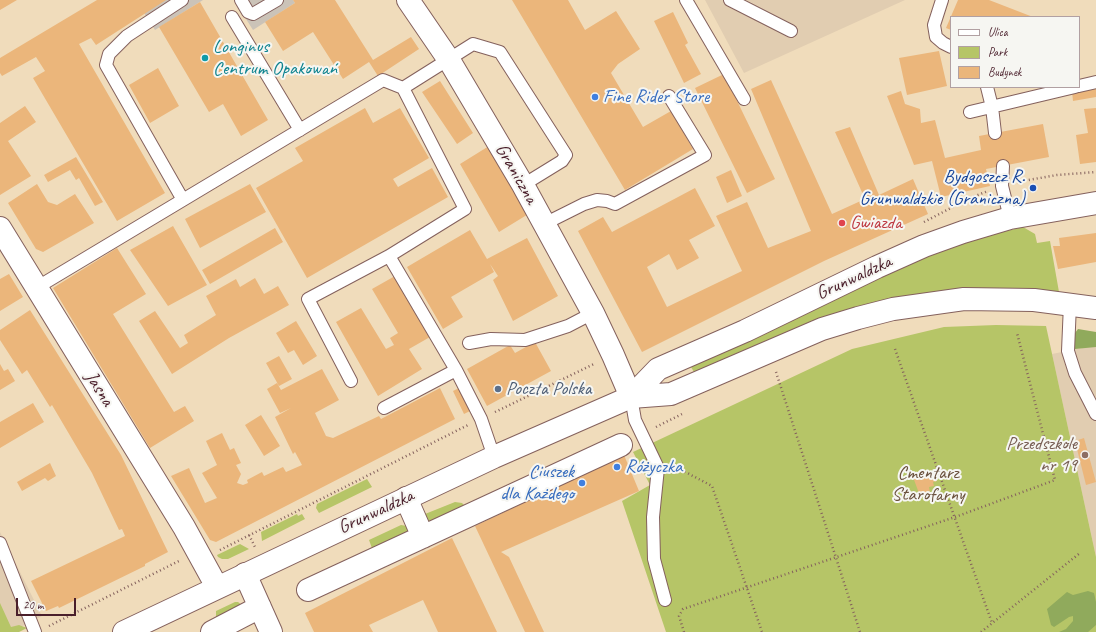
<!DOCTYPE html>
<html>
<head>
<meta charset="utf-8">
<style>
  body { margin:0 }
  #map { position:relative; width:1096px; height:632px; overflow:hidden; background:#f0dcbb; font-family:Caveat,sans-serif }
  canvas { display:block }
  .legend { position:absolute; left:950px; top:16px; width:130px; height:72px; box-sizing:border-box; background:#f6f6f2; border:1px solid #b1a0a2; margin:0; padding:5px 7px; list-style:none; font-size:12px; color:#4a1f2b }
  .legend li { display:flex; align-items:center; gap:8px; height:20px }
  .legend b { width:20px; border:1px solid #b1a0a2 }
  .scale { position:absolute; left:16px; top:598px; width:60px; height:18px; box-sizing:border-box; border:2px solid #4a1f2b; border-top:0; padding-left:5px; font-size:12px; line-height:14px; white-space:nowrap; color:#4a1f2b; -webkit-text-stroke:3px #f6f6f2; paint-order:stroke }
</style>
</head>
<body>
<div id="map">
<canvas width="1096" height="632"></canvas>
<ul class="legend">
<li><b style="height:5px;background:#fff"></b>Ulica</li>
<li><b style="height:11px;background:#b6c567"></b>Park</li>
<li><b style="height:11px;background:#ebb67b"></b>Budynek</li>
</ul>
<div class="scale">20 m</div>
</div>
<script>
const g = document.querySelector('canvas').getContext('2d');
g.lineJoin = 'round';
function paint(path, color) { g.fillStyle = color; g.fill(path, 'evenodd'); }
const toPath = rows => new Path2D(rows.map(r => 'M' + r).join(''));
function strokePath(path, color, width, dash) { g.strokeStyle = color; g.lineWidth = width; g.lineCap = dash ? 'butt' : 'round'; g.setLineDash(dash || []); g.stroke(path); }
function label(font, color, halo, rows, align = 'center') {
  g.font = font + ' Caveat,sans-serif'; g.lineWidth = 4; g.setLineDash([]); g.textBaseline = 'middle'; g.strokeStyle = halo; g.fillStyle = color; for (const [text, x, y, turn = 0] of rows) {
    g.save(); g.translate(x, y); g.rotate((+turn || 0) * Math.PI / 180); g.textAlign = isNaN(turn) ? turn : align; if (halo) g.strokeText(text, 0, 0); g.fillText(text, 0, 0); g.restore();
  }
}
paint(toPath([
  [705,0,905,0,744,73],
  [1087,347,1096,347,1096,557,1052,354],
  [0,532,42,616,11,632,0,632]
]), '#e1cdb1');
paint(toPath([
  [136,0,203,0,155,30],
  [234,0,293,0,295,3,253,30]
]), '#cbc3b8');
paint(toPath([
  [1023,227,1035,234,1037,243,1050,241,1059,292,987,288,905,296,879,302,694,372,691,367,796,317,804,315,806,312,924,258,982,237],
  [996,325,1046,326,1096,557,1096,632,666,632,622,501,650,485,633,452,852,349,944,327],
  [367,479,372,487,319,513,316,508,317,504],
  [455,502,462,503,465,506,431,525,423,517,425,514],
  [297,514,298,516,302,514,305,519,262,541,261,532],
  [401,525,407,526,409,534,373,551,369,540],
  [240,544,249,549,228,559,222,559,218,557,217,555],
  [235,602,238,602,243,606,216,619,216,611],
  [0,603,11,627,19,625,27,628,19,632,0,632]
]), '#b6c567');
paint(toPath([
  [1078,329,1096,332,1096,347,1075,349,1075,333],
  [1088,591,1094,593,1096,602,1096,625,1088,632,1059,632,1066,629,1073,621,1073,616,1069,617,1054,627,1051,625,1047,609,1067,592,1073,595]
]), '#90aa5c');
paint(toPath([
  [0,0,17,0,0,10],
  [97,0,166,0,96,45,91,38,79,44,165,193,117,221,33,78,45,71,36,57,2,76,0,73,0,58],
  [293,0,335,0,373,60,411,37,419,49,378,76,369,62,343,79,313,32,283,51,265,22,295,3],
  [512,0,568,0,585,30,616,11,640,49,618,64,611,73,643,127,671,111,693,149,625,190],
  [958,0,989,0,1033,17,951,17,951,30,946,28],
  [200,2,268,120,241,136,223,104,209,112,159,27],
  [673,12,688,43,685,45,701,74,684,83,654,21],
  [939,51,947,86,907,95,899,58],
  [158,68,179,106,150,123,129,85],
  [724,74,775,179,747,193,695,88],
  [771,80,832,214,865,199,835,132,850,127,879,195,913,179,928,214,824,261,642,352,578,231,603,217,612,232,695,188,715,226,689,240,699,258,677,270,669,254,647,267,667,307,742,271,716,216,747,202,768,248,811,231,751,89],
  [440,81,473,133,457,144,422,92],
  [1096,87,1096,97,1073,101,1072,91],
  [901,91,905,104,920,109,921,123,935,120,945,158,981,150,979,136,1043,124,1049,157,986,169,990,186,941,197,932,161,914,165,887,96],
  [25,106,36,122,8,141,31,176,0,195,0,123],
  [365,108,373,123,400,108,429,158,393,179,398,187,432,168,448,197,307,278,256,188,303,161,295,148],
  [1096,108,1096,162,1080,164,1076,135,1088,133,1084,109],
  [489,146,530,213,499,232,460,164],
  [76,157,103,202,95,206,79,178,76,180,70,170,48,182,44,175],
  [731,170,742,196,727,203,716,177],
  [37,184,48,202,57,205,75,194,94,223,43,252,36,249,8,203],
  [250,184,266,212,200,248,185,219],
  [173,226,207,285,168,306,130,250],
  [275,228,283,242,210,284,202,270],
  [470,230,487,259,527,238,558,296,513,321,493,280,498,276,490,264,494,272,451,297,463,317,443,329,407,267],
  [1096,233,1096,262,1058,269,1053,246,1060,246,1059,238],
  [117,248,146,294,113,314,174,412,185,406,194,421,150,448,53,288],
  [9,274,23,297,0,311,0,279],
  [395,276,430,337,409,349,422,369,378,396,336,322,361,308,386,349,394,345,390,338,398,333,372,289],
  [255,278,264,294,278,286,289,305,229,338,172,374,139,321,155,311,180,348,188,343,184,335,216,315,206,296,236,279,240,287],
  [30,310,121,455,168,552,145,564,145,566,59,608,58,606,46,611,31,581,125,536,122,529,119,530,92,473,52,405,50,407,27,370,22,374,0,340,0,330],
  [296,321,317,356,303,365,294,350,288,353,276,333],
  [535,342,551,371,487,406,467,369,510,345,515,353],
  [279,356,292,379,279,386,266,363],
  [0,364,4,371,8,369,15,381,0,390],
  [322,369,339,400,315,413,326,436,333,438,379,416,381,419,440,388,455,419,216,542,210,540,171,476,189,468,205,503,217,498,202,473,217,465,206,441,222,433,230,450,234,448,241,463,236,465,241,474,237,483,243,485,248,483,247,480,262,472,264,476,283,467,286,472,302,465,295,452,293,454,275,417,291,408,280,413,267,389,277,383,281,390],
  [461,387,474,409,464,414,453,391],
  [33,403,44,422,0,448,0,422],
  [261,415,280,446,264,456,245,425],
  [1084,438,1096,482,1086,485,1075,441],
  [624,455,639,491,501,552,509,557,544,632,525,632,475,526],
  [50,463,56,476,48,481,45,478,22,491,17,482],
  [929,472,930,474,934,472,937,481,933,482,934,486,929,487,930,493,920,496,913,477],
  [452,538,497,632,438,632,423,600,369,625,373,632,314,632,305,613]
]), '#ebb67b');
const service = toPath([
  [182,0,127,36,109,54,106,65,183,200],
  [241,0,248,12,253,14,277,0],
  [686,0,744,99],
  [730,0,791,31],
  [942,0,934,25,936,37,943,43,951,47],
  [232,17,300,130],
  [1079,86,1096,82],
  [987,87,992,107,995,133],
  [970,112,1075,87],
  [1003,166,1002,186,1010,218],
  [544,224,584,204,597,200,607,201,615,204,705,155,669,96],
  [389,256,456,370,481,419,494,457],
  [36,288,383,80,403,88,473,44,500,52,566,155,562,161,523,185],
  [1070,304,1068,351,1075,373,1096,414],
  [469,343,491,339,525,340,568,326,593,313],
  [351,381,308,299,389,256,465,209,403,88],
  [631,397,635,420,658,468,653,517,654,559,665,600],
  [384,408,456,370],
  [0,543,35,632]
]);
const minor = toPath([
  [408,0,449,60,523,185,593,313,613,355,631,397],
  [0,228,184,527,217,587],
  [406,498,423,537],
  [245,574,271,632],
  [308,590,621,445],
  [212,632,260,607]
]);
const secondary = toPath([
  [631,397,658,369,745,331,877,267,924,246,963,232,1010,218,1096,203],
  [124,632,494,457,631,397,671,394,822,329,858,318,893,309,964,299,1034,300,1096,308]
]);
strokePath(service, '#84615d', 14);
strokePath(minor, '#84615d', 24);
strokePath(secondary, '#84615d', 24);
strokePath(toPath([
  [1017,182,1057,175,1096,172],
  [924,222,970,198,988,191],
  [895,349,992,623],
  [776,372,860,632],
  [495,412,594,364],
  [656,427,682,414],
  [674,466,712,486,762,632],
  [249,535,255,547],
  [220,550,468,425],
  [49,626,179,561],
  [684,632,679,616,683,609,958,516,1055,480,1017,333],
  [981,632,1080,553]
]), '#84615d', 2.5, [1, 3]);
strokePath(service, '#fff', 12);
strokePath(minor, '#fff', 22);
strokePath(secondary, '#fff', 22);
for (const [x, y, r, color] of [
  [205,58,4,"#0f9aa8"],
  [595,97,4,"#3f7fe0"],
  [1033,188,4,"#1a4fb4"],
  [842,223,4,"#e0444e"],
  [498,389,4,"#5c6f8a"],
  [1085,455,4,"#8d6e63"],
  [617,467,4,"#3f7fe0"],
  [582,483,4,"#3f7fe0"]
]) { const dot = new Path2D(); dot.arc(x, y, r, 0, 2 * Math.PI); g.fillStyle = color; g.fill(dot); strokePath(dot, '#f6f6f2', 1.5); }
label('19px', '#0d838f', '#f6f6f2', [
  ["Longinus",213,47],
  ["Centrum Opakowań",213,69]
], 'left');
label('19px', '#366cbe', '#f6f6f2', [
  ["Fine Rider Store",603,97],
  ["Różyczka",625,467],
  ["Ciuszek",574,472,"right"],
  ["dla Każdego",574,494,"right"]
], 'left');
label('19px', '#4a1f2b', '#f6f6f2', [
  ["Graniczna",516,174,60],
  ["Grunwaldzka",854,278,-25],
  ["Jasna",99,389,58],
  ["Grunwaldzka",376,512,-25]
]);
label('19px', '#164399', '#f6f6f2', [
  ["Bydgoszcz R.",1025,177],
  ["Grunwaldzkie (Graniczna)",1025,199]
], 'right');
label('19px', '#be3a42', '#f6f6f2', [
  ["Gwiazda",850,223]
], 'left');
label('19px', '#4e5e75', '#f6f6f2', [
  ["Poczta Polska",506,389]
], 'left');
label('19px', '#785e54', '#f6f6f2', [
  ["Przedszkole",1077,444],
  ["nr 19",1077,466]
], 'right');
label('19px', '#6a513d', '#f6f6f2', [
  ["Cmentarz",928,473],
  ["Starofarny",928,495]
]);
</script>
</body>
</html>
